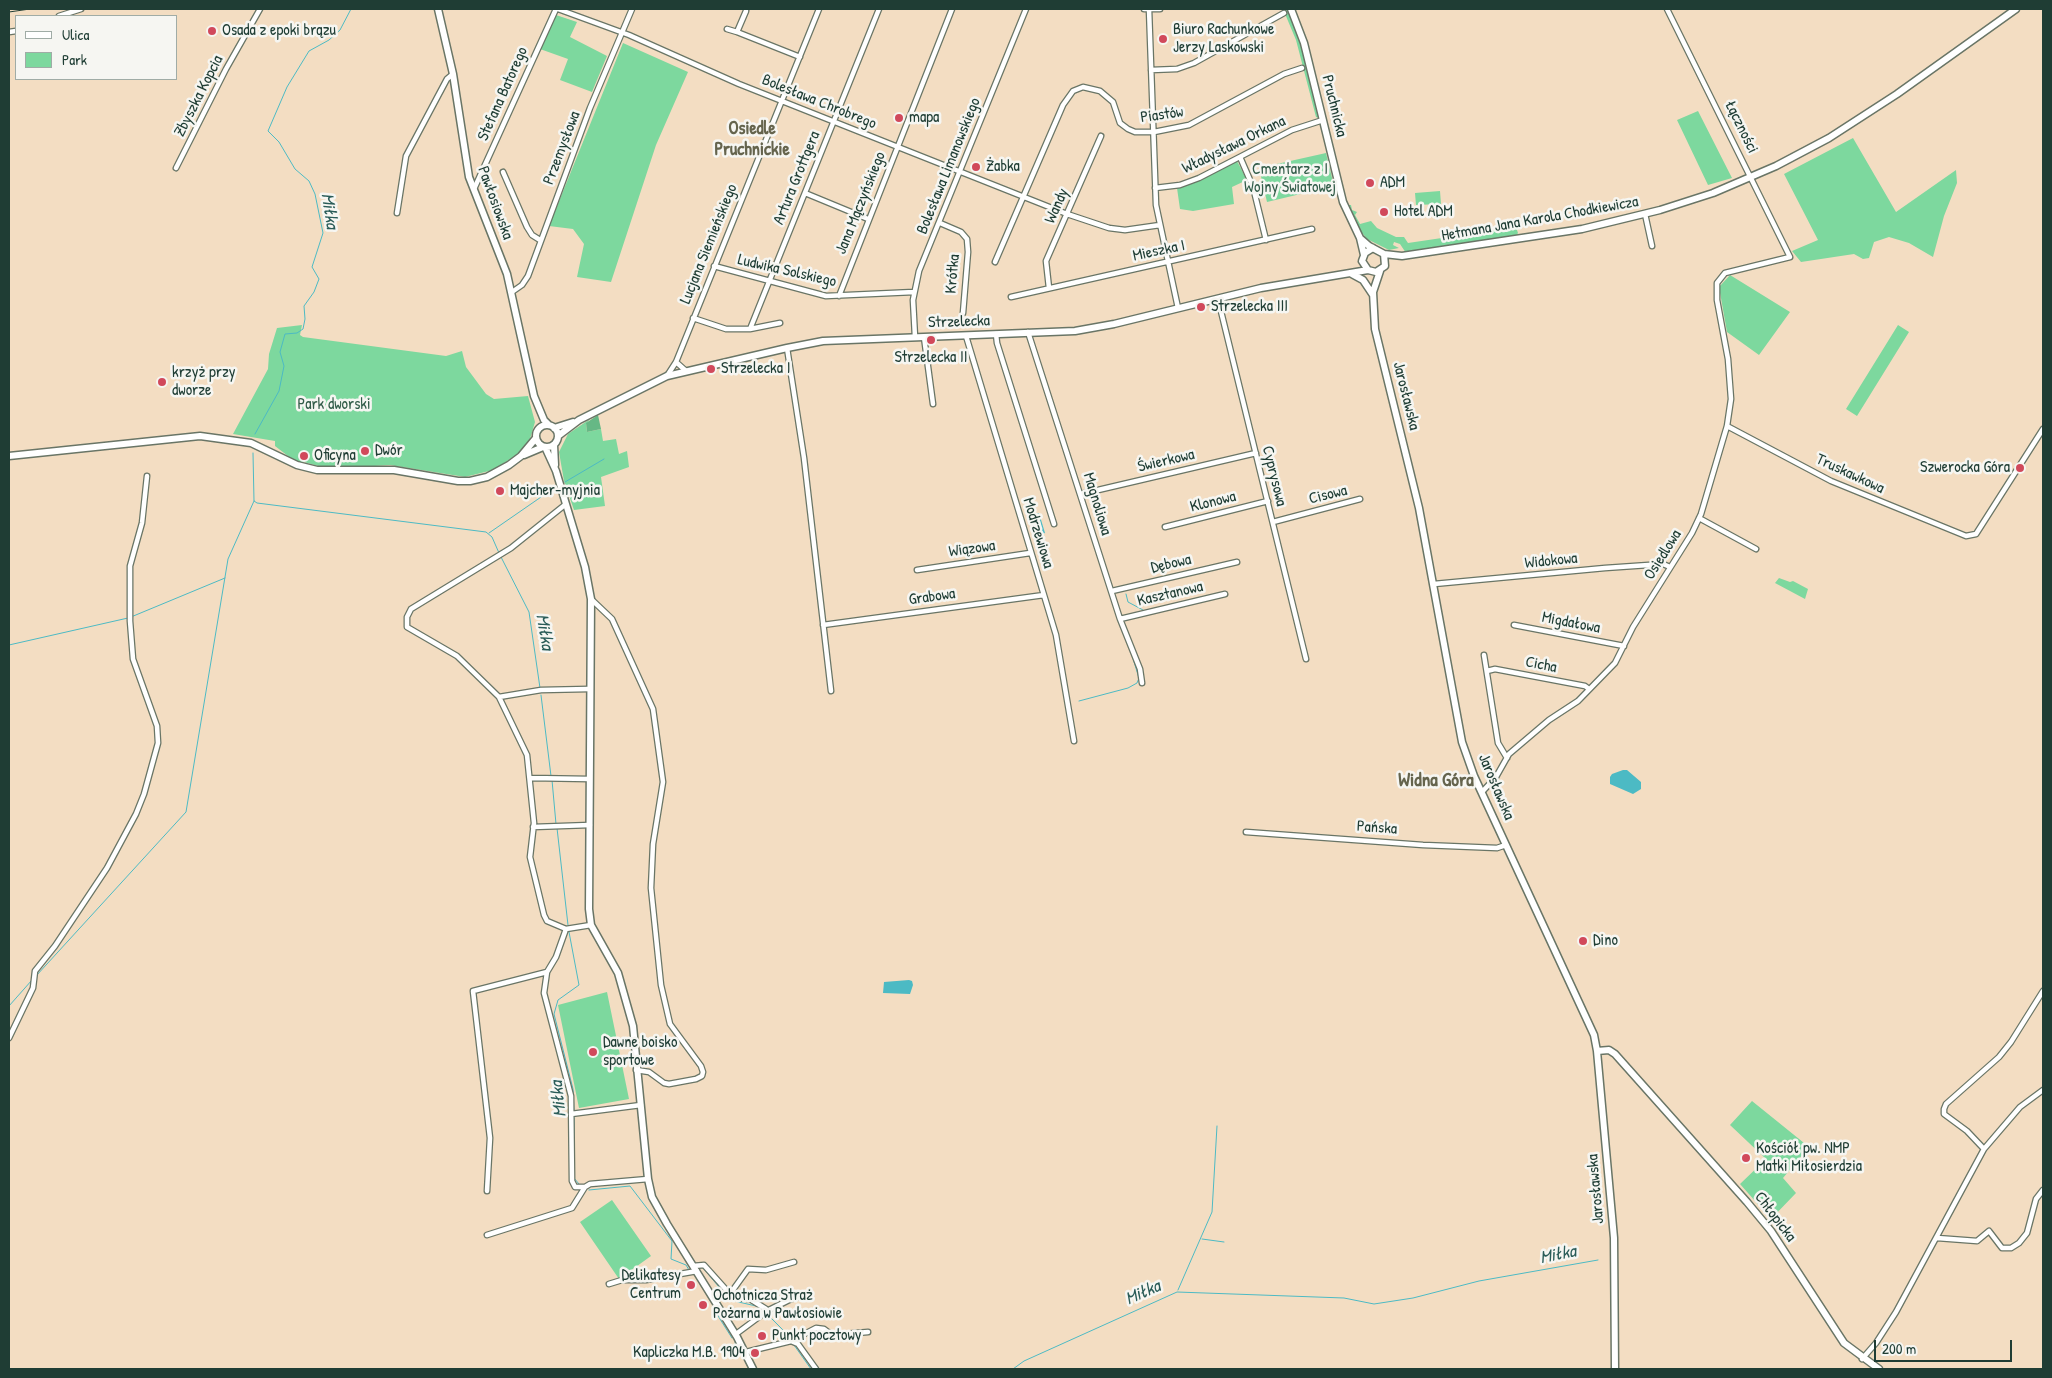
<!DOCTYPE html>
<html>
<head>
<meta charset="utf-8">
<style>
  body { margin:0 }
  #map { position:relative; width:2052px; height:1378px; overflow:hidden; background:#f3ddc2; font-family:"Patrick Hand",sans-serif }
  canvas { display:block }
  .frame { position:absolute; inset:0; border:10px solid #1f3d34; pointer-events:none }
  .legend { position:absolute; left:15px; top:15px; width:162px; height:65px; box-sizing:border-box; background:#f6f6f2; border:1px solid #a0aca6; margin:0; padding:6px 9px; list-style:none; font-size:15px; color:#1f3d34 }
  .legend li { display:flex; align-items:center; gap:10px; height:25px }
  .legend b { width:25px; border:1px solid #a0aca6 }
  .scale { position:absolute; left:1874px; top:1340px; width:138px; height:22px; box-sizing:border-box; border:2px solid #1f3d34; border-top:0; padding-left:6px; font-size:15px; line-height:18px; white-space:nowrap; color:#1f3d34; -webkit-text-stroke:4px #f6f6f2; paint-order:stroke }
</style>
</head>
<body>
<div id="map">
<canvas width="2052" height="1378"></canvas>
<div class="frame"></div>
<ul class="legend">
<li><b style="height:6px;background:#fff"></b>Ulica</li>
<li><b style="height:14px;background:#7dd89e"></b>Park</li>
</ul>
<div class="scale">200 m</div>
</div>
<script>
const g = document.querySelector('canvas').getContext('2d');
g.lineJoin = 'round';
function paint(path, color) { g.fillStyle = color; g.fill(path, 'evenodd'); }
const toPath = rows => new Path2D(rows.map(r => 'M' + r).join(''));
function strokePath(path, color, width, dash) { g.strokeStyle = color; g.lineWidth = width; g.lineCap = dash ? 'butt' : 'round'; g.setLineDash(dash || []); g.stroke(path); }
function label(font, color, halo, rows, align = 'center') {
  g.font = font + ' "Patrick Hand",sans-serif'; g.lineWidth = 5; g.setLineDash([]); g.textBaseline = 'middle'; g.strokeStyle = halo; g.fillStyle = color; for (const [text, x, y, turn = 0] of rows) {
    g.save(); g.translate(x, y); g.rotate((+turn || 0) * Math.PI / 180); g.textAlign = isNaN(turn) ? turn : align; if (halo) g.strokeText(text, 0, 0); g.fillText(text, 0, 0); g.restore();
  }
}
paint(toPath([
  [1283,9,1288,9,1299,32,1319,118,1316,117,1296,40],
  [556,15,577,22,570,37,607,56,592,92,560,80,568,59,540,49],
  [623,43,688,72,656,145,611,282,577,277,584,244,573,229,549,226],
  [1698,111,1732,178,1708,185,1677,120],
  [1853,138,1896,212,1956,170,1957,183,1944,216,1933,257,1909,243,1889,237,1874,242,1869,258,1863,259,1854,254,1801,262,1792,251,1818,240,1784,174],
  [1326,153,1334,186,1267,202,1259,168],
  [1237,161,1247,180,1232,187,1234,204,1193,211,1180,209,1177,188],
  [1440,191,1441,204,1416,205,1415,193],
  [1348,205,1351,205,1352,210,1357,212,1355,215,1360,224,1371,221,1377,228,1396,237,1404,237,1408,243,1516,227,1518,233,1516,236,1406,253,1400,244,1394,242,1393,245,1399,248,1389,250,1367,239,1359,229],
  [1730,275,1790,312,1759,355,1727,332,1719,287],
  [302,325,300,335,303,337,446,356,462,351,466,367,486,394,494,399,528,396,535,422,530,439,518,454,493,470,465,477,390,465,329,469,304,462,297,463,275,446,275,441,233,434,268,369,269,354,277,328],
  [1898,325,1909,332,1857,416,1846,409],
  [590,419,586,424,587,432,601,429,603,441,616,439,619,454,627,451,629,467,601,477,605,506,574,510,564,481,559,452,568,434],
  [1779,578,1790,582,1793,581,1808,589,1805,599,1775,583],
  [607,992,629,1099,579,1108,558,1005],
  [1752,1101,1809,1147,1783,1178,1796,1193,1771,1219,1740,1184,1766,1159,1730,1125],
  [612,1200,651,1256,619,1279,580,1222]
]), '#7dd89e');
paint(toPath([
  [598,415,601,429,587,432,586,423]
]), '#66b885');
paint(toPath([
  [1039,513,1045,533,1038,535,1032,524,1031,516],
  [1623,770,1627,770,1641,782,1641,789,1633,794,1610,784,1610,777,1612,774],
  [909,980,912,981,913,985,910,994,883,993,884,982]
]), '#4cbac4');
strokePath(toPath([
  [255,434,279,391,284,366,280,352,285,334,297,333,303,329,305,319,304,306,314,292,319,279,312,267,323,233,315,194,309,181,295,169,279,142,268,131,287,87,309,51,329,40,340,30,351,9],
  [253,453,254,501,257,503,486,532,492,537,499,553],
  [565,482,604,459],
  [489,533,557,486],
  [501,557,529,612,540,688],
  [1126,594,1128,602,1143,610],
  [131,617,225,578],
  [9,645,128,618],
  [541,695,551,776],
  [1079,701,1128,688,1137,683,1139,678,1131,652],
  [552,780,556,824],
  [557,828,568,925],
  [569,932,579,985,558,1000,554,1014,573,1089,574,1111],
  [36,976,186,812,228,559,254,501],
  [9,1006,32,980],
  [574,1144,574,1115],
  [574,1178,579,1184],
  [589,1190,630,1186,672,1241,671,1259,686,1265,689,1270],
  [1202,1239,1224,1242],
  [699,1267,703,1268,730,1300,756,1306,763,1311],
  [1178,1290,1212,1212,1217,1126],
  [713,1308,732,1338],
  [767,1314,791,1338],
  [735,1343,739,1348],
  [794,1345,811,1369],
  [746,1363,749,1369],
  [1013,1369,1024,1361,1177,1292,1344,1298,1374,1304,1413,1298,1479,1281,1598,1260]
]), '#4cbac4', 1);
const street = toPath([
  [558,9,629,35,739,84,1067,214,1109,228,1125,230,1160,225],
  [1144,9,1160,9],
  [1149,9,1156,205,1178,308],
  [746,11,737,32,800,57],
  [59,16,81,9],
  [727,29,737,32],
  [9,32,16,31],
  [1151,70,1177,69,1194,63,1284,13],
  [1240,157,1253,187,1266,240],
  [176,168,226,69,260,9],
  [503,172,527,227,532,235,540,240],
  [1155,188,1180,185,1199,178,1292,130,1323,120],
  [474,189,556,9],
  [805,193,868,219],
  [397,213,406,156,447,79,453,74],
  [1645,214,1652,246],
  [940,223,961,232,967,239,968,252,963,313],
  [995,262,1063,105,1073,91,1083,87,1100,91,1113,102,1120,123,1128,129,1135,132,1154,132,1189,125,1284,74,1302,68],
  [714,266,826,296,914,292],
  [1049,288,1046,261,1101,136],
  [512,292,522,285,528,276,590,108,632,9],
  [839,296,952,9],
  [1011,297,1312,229],
  [1218,299,1306,659],
  [693,318,726,329,750,329,780,323],
  [750,329,879,9],
  [1028,332,1120,619,1140,669,1142,683],
  [996,334,997,343,1054,524],
  [966,336,1056,635,1074,741],
  [915,337,913,300,919,271,1026,9],
  [924,337,933,404],
  [787,348,804,458,831,691],
  [676,362,686,371],
  [667,376,676,362,819,9],
  [1727,426,1831,481,1966,536,1976,534,2043,429],
  [1081,494,1256,453],
  [566,504,511,548,411,609,407,617,407,627,457,656,499,697,541,690,589,689],
  [1699,518,1756,549],
  [1273,522,1360,499],
  [1165,527,1268,501],
  [917,570,1030,553],
  [1434,584,1605,568,1663,564,1670,567],
  [1112,591,1237,562],
  [591,599,612,619,653,709,663,782,653,844,651,888,661,985,670,1024,701,1066,703,1072,702,1076,696,1079,669,1084,664,1083,649,1072,636,1070],
  [1120,619,1225,594],
  [823,625,1044,595],
  [1514,625,1624,646],
  [1484,655,1498,743,1507,758],
  [1487,671,1495,669,1585,686,1589,689],
  [499,697,527,755,534,823,530,857,544,915,547,921,566,929,591,925],
  [531,778,589,779],
  [1482,792,1496,777,1509,754,1549,720,1578,701,1615,663,1633,627,1692,533,1701,514,1727,426,1731,399,1728,359,1717,300,1717,283,1725,273,1790,257,1667,9],
  [533,827,590,825],
  [1246,832,1423,845,1497,848,1506,845],
  [547,972,544,993,571,1096,572,1181,575,1187,585,1187,590,1184,648,1179],
  [9,1038,33,988,35,971,55,946,107,868,136,814,144,794,158,743,157,726,133,659,130,621,130,566,142,523,147,476],
  [571,1114,641,1105],
  [1984,1149,1967,1131,1944,1114,1944,1109,1946,1104,1999,1057,2011,1042,2043,991],
  [487,1191,490,1138,473,991,547,972,556,957,566,929],
  [487,1235,572,1208,585,1187],
  [1937,1238,1977,1241,1989,1231,2002,1248,2011,1248,2019,1243,2027,1233,2036,1199,2043,1190],
  [693,1266,704,1265,730,1294,736,1298,750,1299,766,1309,767,1311,736,1334],
  [609,1284,622,1280,646,1280,697,1271],
  [730,1294,748,1269,766,1270,794,1262],
  [767,1311,791,1299,804,1296],
  [791,1341,816,1328,824,1329,832,1335,868,1332],
  [746,1352,791,1341,798,1344,816,1369],
  [1862,1359,1876,1343,1896,1312,1984,1149,2020,1107,2043,1090]
]);
const secondary = toPath([
  [438,9,453,74,469,177,507,274,534,396,544,420,549,425],
  [1291,9,1304,43,1343,202,1360,238,1364,255],
  [1361,239,1369,246,1384,254,1385,266,1376,272,1368,270,1362,261,1365,253,1373,248],
  [1384,254,1402,256,1582,229,1660,210,1713,193,1776,166,1829,138,1897,94,2016,9],
  [1380,271,1373,292,1375,329,1419,508,1462,742,1474,776,1594,1035,1597,1051,1614,1238,1615,1369],
  [1352,274,1363,280,1373,295],
  '536 436a11 11 0 1 1 22 0a11 11 0 1 1-22 0Z',
  [554,428,573,422],
  [558,436,579,420,667,376,787,348,823,341,1075,331,1114,324,1261,288,1368,270],
  [554,445,555,465],
  [545,447,556,471,585,567,591,599,589,909,591,925,618,973,633,1026,648,1179,652,1197,667,1224,737,1337,753,1369],
  [524,455,543,447],
  [9,456,200,436,251,443,297,465,317,470,394,470,458,481,470,481,487,477,509,465,521,456,536,438],
  [1597,1051,1609,1050,1615,1054,1747,1202,1771,1231,1844,1343,1879,1369]
]);
strokePath(street, '#697566', 7);
strokePath(secondary, '#697566', 9);
strokePath(street, '#fff', 4.5);
strokePath(secondary, '#fff', 6);
strokePath(toPath([
  [9,12,30,9]
]), '#1f3d34', 1);
for (const [x, y, r, color] of [
  [212,31,5,"#d1495b"],
  [1163,39,5,"#d1495b"],
  [899,118,5,"#d1495b"],
  [976,167,5,"#d1495b"],
  [1370,183,5,"#d1495b"],
  [1384,212,5,"#d1495b"],
  [1201,307,5,"#d1495b"],
  [931,340,5,"#d1495b"],
  [711,369,5,"#d1495b"],
  [162,382,5,"#d1495b"],
  [365,451,5,"#d1495b"],
  [304,456,5,"#d1495b"],
  [2020,468,5,"#d1495b"],
  [500,491,5,"#d1495b"],
  [1583,941,5,"#d1495b"],
  [593,1052,5,"#d1495b"],
  [1746,1158,5,"#d1495b"],
  [691,1285,5,"#d1495b"],
  [703,1305,5,"#d1495b"],
  [762,1336,5,"#d1495b"],
  [755,1353,5,"#d1495b"]
]) { const dot = new Path2D(); dot.arc(x, y, r, 0, 2 * Math.PI); g.fillStyle = color; g.fill(dot); strokePath(dot, '#f6f6f2', 2); }
label('16px', '#1f3d34', '#f6f6f2', [
  ["Biuro Rachunkowe",1173,30],
  ["Jerzy Laskowski",1173,48],
  ["Osada z epoki brązu",222,31],
  ["mapa",909,118],
  ["Żabka",986,167],
  ["ADM",1380,183],
  ["Hotel ADM",1394,212],
  ["Strzelecka III",1211,307],
  ["Strzelecka II",931,358,"center"],
  ["Strzelecka I",721,369],
  ["krzyż przy",172,373],
  ["dworze",172,391],
  ["Dwór",375,451],
  ["Oficyna",314,456],
  ["Szwerocka Góra",2010,468,"right"],
  ["Majcher-myjnia",510,491],
  ["Dino",1593,941],
  ["Dawne boisko",603,1043],
  ["sportowe",603,1061],
  ["Kościół pw. NMP",1756,1149],
  ["Matki Miłosierdzia",1756,1167],
  ["Delikatesy",681,1276,"right"],
  ["Centrum",681,1294,"right"],
  ["Ochotnicza Straż",713,1296],
  ["Pożarna w Pawłosiowie",713,1314],
  ["Punkt pocztowy",772,1336],
  ["Kapliczka M.B. 1904",745,1353,"right"]
], 'left');
label('16px', '#1f3d34', '#f6f6f2', [
  ["Stefana Batorego",503,94,-66],
  ["Zbyszka Kopcia",199,96,-63],
  ["Bolesława Chrobrego",819,102,22],
  ["Pruchnicka",1334,106,76],
  ["Piastów",1162,115,-8],
  ["Łączności",1741,127,64],
  ["Władysława Orkana",1234,145,-26],
  ["Przemysłowa",562,148,-69],
  ["Bolesława Limanowskiego",949,166,-68],
  ["Artura Grottgera",797,178,-68],
  ["Pawłosiowska",495,203,70],
  ["Jana Mączyńskiego",861,203,-68],
  ["Wandy",1057,206,-66],
  ["Hetmana Jana Karola Chodkiewicza",1540,219,-10],
  ["Lucjana Siemieńskiego",709,244,-68],
  ["Mieszka I",1159,251,-12],
  ["Ludwika Solskiego",787,271,13],
  ["Krótka",953,274,-85],
  ["Strzelecka",959,322,-2],
  ["Jarosławska",1406,396,76],
  ["Świerkowa",1166,461,-13],
  ["Truskawkowa",1850,474,25],
  ["Cyprysowa",1274,476,76],
  ["Cisowa",1328,495,-14],
  ["Klonowa",1213,502,-14],
  ["Magnoliowa",1097,504,73],
  ["Modrzewiowa",1038,533,73],
  ["Wiązowa",972,549,-8],
  ["Osiedlowa",1663,555,-58],
  ["Widokowa",1551,561,-6],
  ["Dębowa",1171,564,-13],
  ["Kasztanowa",1170,594,-13],
  ["Grabowa",932,597,-8],
  ["Migdałowa",1571,623,11],
  ["Cicha",1541,665,11],
  ["Jarosławska",1496,787,67],
  ["Pańska",1377,828,4],
  ["Jarosławska",1596,1189,-95],
  ["Chłopicka",1775,1217,53]
]);
label('16px', '#325c49', '#f6f6f2', [
  ["Cmentarz z I",1290,170],
  ["Wojny Światowej",1290,188],
  ["Park dworski",334,405]
]);
label('bold 18px', '#65644d', '#f6f6f2', [
  ["Osiedle",752,129],
  ["Pruchnickie",752,150]
]);
label('italic 18px', '#2a5c58', '#f6f6f2', [
  ["Miłka",329,211,81],
  ["Miłka",544,632,80],
  ["Miłka",559,1099,-96],
  ["Miłka",1558,1255,-11],
  ["Miłka",1143,1293,-24]
]);
label('bold 19px', '#65644d', '#f6f6f2', [
  ["Widna Góra",1436,781]
]);
</script>
</body>
</html>
